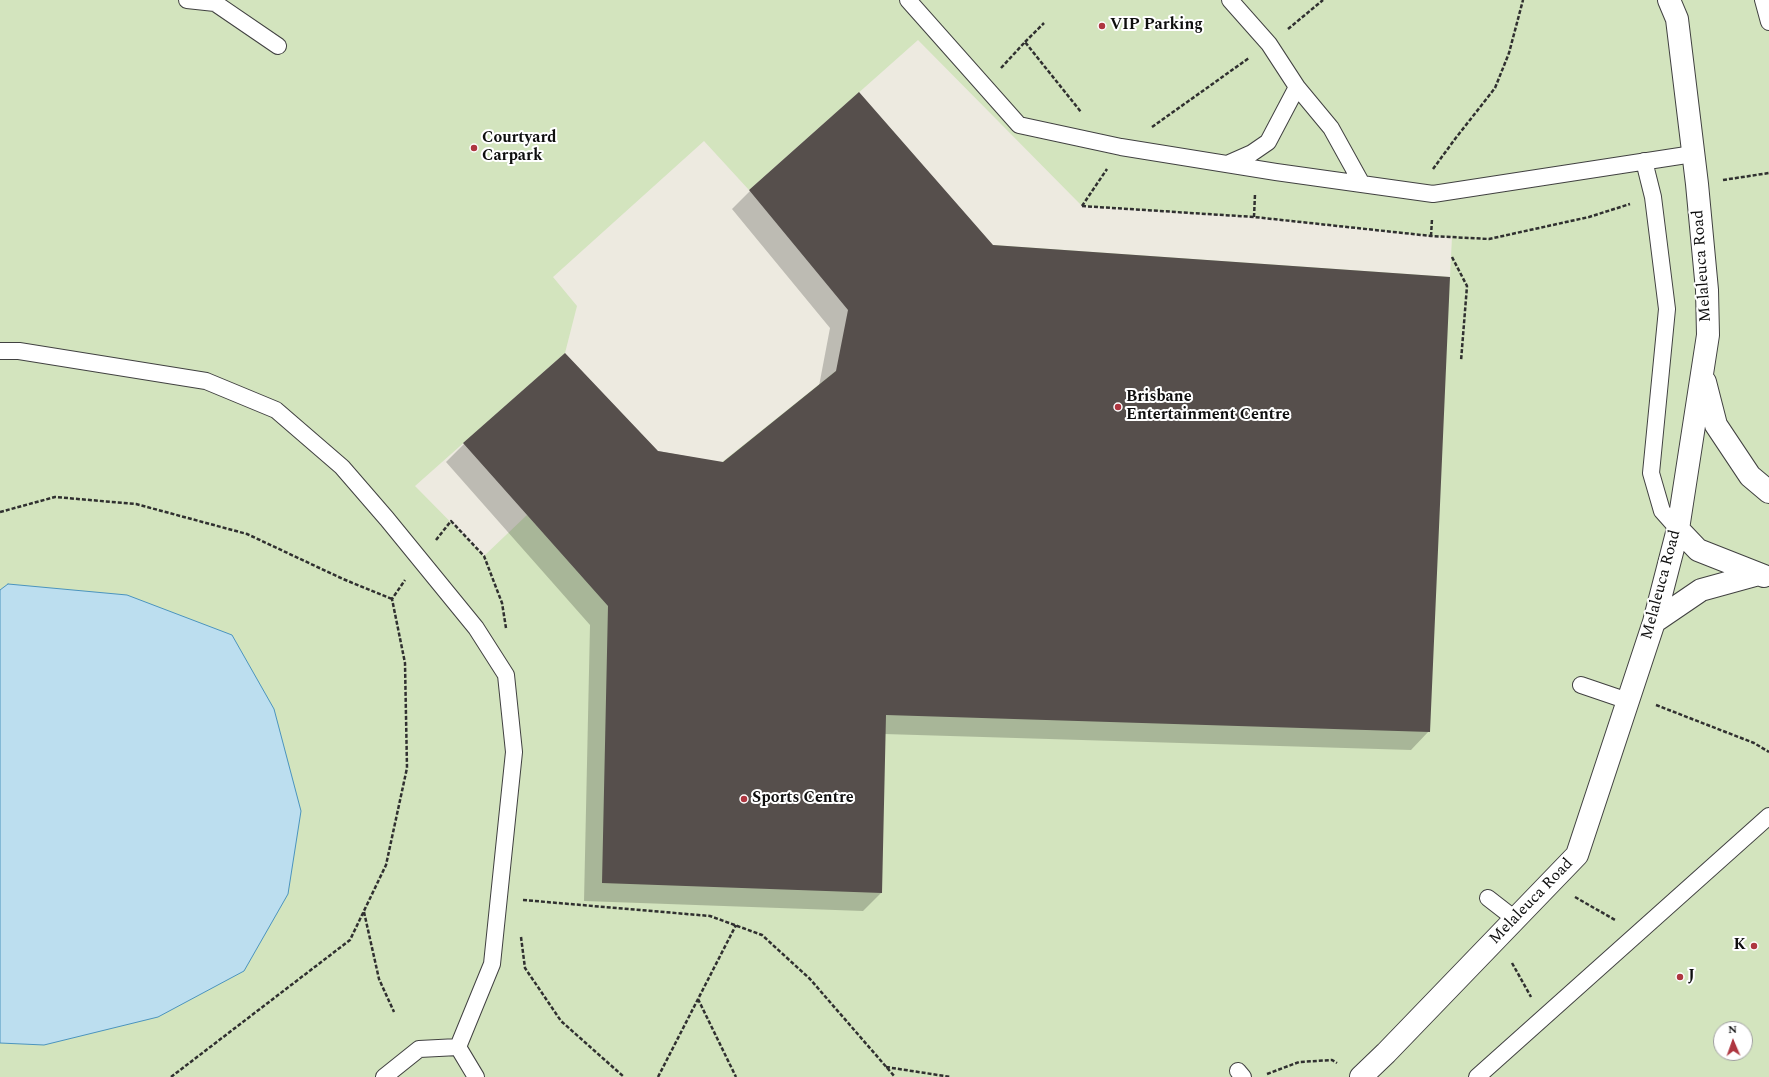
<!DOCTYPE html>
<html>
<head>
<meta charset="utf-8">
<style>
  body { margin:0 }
  #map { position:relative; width:1769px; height:1077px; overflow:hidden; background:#fdfbf1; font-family:Spectral,serif }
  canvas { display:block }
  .north { position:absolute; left:1713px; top:1021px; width:40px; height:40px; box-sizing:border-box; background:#fff; border:1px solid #9f9f9f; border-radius:50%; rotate:358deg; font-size:11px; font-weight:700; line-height:16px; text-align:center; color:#0e0e0e }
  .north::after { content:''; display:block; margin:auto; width:14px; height:18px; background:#ae3640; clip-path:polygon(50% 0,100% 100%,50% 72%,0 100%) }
</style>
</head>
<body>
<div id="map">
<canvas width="1769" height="1077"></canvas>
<div class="north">N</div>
</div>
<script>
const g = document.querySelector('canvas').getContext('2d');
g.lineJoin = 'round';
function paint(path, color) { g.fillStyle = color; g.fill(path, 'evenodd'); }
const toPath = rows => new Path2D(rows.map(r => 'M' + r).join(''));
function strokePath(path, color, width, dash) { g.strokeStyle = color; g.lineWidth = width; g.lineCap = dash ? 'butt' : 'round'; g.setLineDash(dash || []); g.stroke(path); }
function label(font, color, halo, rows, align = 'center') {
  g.font = font + ' Spectral,serif'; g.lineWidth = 4; g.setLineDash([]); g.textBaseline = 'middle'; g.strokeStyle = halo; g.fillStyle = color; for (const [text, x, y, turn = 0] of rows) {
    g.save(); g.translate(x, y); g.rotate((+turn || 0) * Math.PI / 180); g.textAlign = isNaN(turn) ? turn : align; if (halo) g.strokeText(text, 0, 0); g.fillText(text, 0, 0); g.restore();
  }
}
paint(toPath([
  [0,0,1769,0,1769,1077,0,1077],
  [1721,1029,1745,1029,1745,1053,1721,1053]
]), '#d3e4be');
paint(toPath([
  [918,40,1082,206,1254,217,1431,236,1452,237,1450,277,993,245,581,575,527,515,484,556,415,486,565,353,577,306,553,277,704,141,749,190]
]), '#edeae0');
const water = toPath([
  [8,584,127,595,232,635,274,709,301,811,288,894,244,971,158,1017,44,1045,0,1043,0,590,8,584]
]);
paint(water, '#bcdeef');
strokePath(water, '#4b94be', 1);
paint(toPath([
  [750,191,993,246,1429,731,1411,750,884,734,881,893,863,911,584,901,590,625,446,462,464,444,658,451,723,463,819,386,830,328,732,209]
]), '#0003');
paint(toPath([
  [859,92,993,245,1450,277,1430,732,886,715,882,893,602,883,608,606,463,443,565,353,658,451,723,462,836,371,848,310,749,190]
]), '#564f4c');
const lane = toPath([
  [187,0,215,3,278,46],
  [908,0,1019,125,1121,147,1276,172,1433,194,1693,154],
  [1230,0,1269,44,1297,87,1331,128,1362,184],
  [1763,0,1769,22],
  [1644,161,1653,197,1667,309,1651,473,1662,511,1678,529],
  [1227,164,1252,153,1268,142,1297,87],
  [0,351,19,351,206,381,276,410,342,467,387,519,476,628,506,675,514,752,492,964,458,1047],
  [1581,685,1628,701],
  [1488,898,1515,919],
  [1238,1071,1243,1077],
  [384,1077,419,1049,458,1047,476,1077],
  [1477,1077,1769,816]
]);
const street = toPath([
  [1705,382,1716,425,1750,476,1769,492],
  [1678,529,1698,550,1764,576],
  [1654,622,1701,590,1759,574],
  [1361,1077,1386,1053,1577,855,1654,622,1678,529,1708,335,1707,290,1697,184,1677,19,1669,0]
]);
strokePath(lane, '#414141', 18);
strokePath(street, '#414141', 24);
strokePath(toPath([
  [1288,29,1323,0],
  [1025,42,1044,23],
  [1001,68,1025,42,1081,112],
  [1152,127,1249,58],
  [1433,169,1455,139,1495,88,1509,53,1523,0],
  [1723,180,1769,173],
  [1082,206,1254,217,1431,236,1489,239,1589,217,1630,204],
  [1082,206,1107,169],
  [1254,217,1255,194],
  [1431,236,1432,219],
  [1452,257,1467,286,1461,361],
  [0,512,55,497,136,504,247,534,343,579,392,599],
  [436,540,451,521,484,556,502,603,506,628],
  [1656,705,1754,743,1769,752],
  [1575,897,1615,920],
  [523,900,710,916,762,935,810,979,895,1077],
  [364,912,379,979,394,1012],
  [521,937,525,968,561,1021,624,1077],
  [1512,963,1531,997],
  [698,999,736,1077],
  [886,1067,951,1077],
  [1267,1074,1299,1062,1332,1060,1337,1063],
  [171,1077,350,940,386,865,407,768,405,663,392,599,405,580],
  [658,1077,736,925]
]), '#303030', 2.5, [4, 2]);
strokePath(lane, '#fff', 16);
strokePath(street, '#fff', 22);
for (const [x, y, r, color] of [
  [1102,26,4,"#ae3640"],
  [474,148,4,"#ae3640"],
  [1118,407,4,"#ae3640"],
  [744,799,4,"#ae3640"],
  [1754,946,4,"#ae3640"],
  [1680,977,4,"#ae3640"]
]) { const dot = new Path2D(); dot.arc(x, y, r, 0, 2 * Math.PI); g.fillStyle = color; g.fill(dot); strokePath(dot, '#fff', 1.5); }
label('bold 16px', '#0e0e0e', '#fff', [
  ["VIP Parking",1110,26],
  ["Courtyard",482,139],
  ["Carpark",482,157],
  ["Brisbane",1126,398],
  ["Entertainment Centre",1126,416],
  ["Sports Centre",752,799],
  ["K",1746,946,"right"],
  ["J",1688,977]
], 'left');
label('16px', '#0e0e0e', '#fff', [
  ["Melaleuca Road",1703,266,-94],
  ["Melaleuca Road",1662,585,-75],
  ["Melaleuca Road",1532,902,-46]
]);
</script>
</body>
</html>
